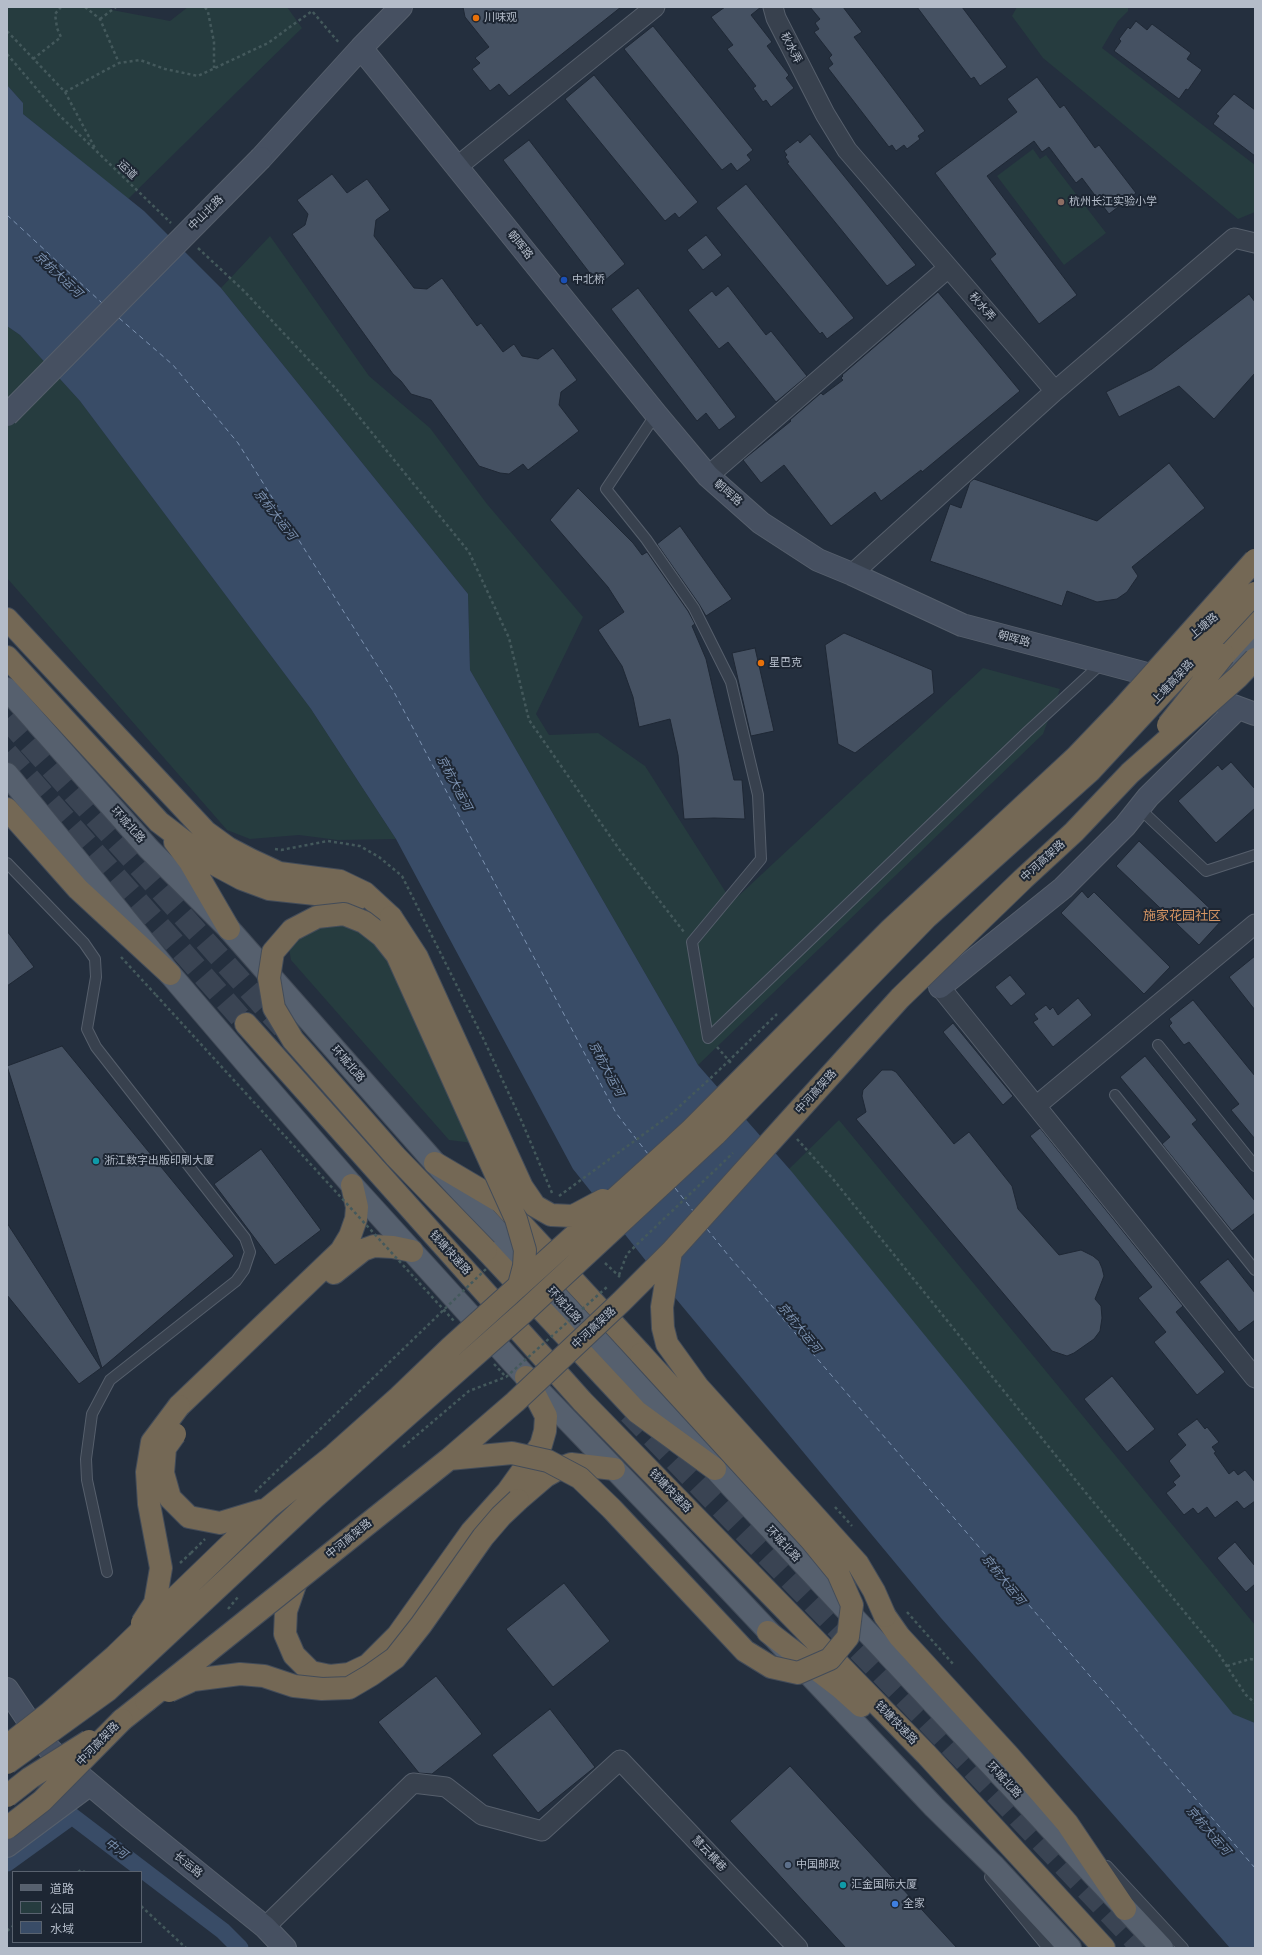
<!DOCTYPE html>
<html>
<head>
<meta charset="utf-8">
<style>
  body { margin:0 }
  #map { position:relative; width:1262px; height:1955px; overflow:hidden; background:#242f3e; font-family:"PT Sans","Noto Sans SC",sans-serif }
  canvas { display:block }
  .frame { position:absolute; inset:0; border:8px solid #b4bcc9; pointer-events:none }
  .legend { position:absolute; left:12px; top:1871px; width:130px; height:72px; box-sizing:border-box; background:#1d2633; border:1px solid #59626f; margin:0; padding:5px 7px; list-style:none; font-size:12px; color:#b4bcc9 }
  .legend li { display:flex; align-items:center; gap:8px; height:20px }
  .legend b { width:20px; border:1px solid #59626f }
</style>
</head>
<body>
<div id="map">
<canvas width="1262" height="1955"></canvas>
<div class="frame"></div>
<ul class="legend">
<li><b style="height:5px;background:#56606e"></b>道路</li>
<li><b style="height:11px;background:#263c3f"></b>公园</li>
<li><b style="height:11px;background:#394c67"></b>水域</li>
</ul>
</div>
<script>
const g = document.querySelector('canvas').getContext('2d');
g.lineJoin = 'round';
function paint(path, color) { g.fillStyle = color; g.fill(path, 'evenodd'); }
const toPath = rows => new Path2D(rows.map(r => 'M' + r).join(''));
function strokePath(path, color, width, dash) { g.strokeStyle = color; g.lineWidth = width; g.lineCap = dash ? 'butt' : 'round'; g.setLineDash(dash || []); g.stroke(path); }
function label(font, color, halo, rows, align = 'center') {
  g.font = font + ' "PT Sans","Noto Sans SC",sans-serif'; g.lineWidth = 4; g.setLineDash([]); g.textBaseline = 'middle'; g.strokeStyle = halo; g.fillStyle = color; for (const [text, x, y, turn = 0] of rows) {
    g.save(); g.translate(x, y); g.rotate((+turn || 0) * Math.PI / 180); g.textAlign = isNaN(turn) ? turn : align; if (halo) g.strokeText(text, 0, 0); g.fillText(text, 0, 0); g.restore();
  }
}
paint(toPath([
  [7,7,109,7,112,10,170,21,188,7,287,7,302,28,128,199,23,114,23,103,7,85],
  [1017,7,1128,7,1128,11,1118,21,1102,48,1255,165,1255,212,1238,219,1043,58,1012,16],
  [1033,149,1040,159,1046,155,1106,233,1064,265,997,176],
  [270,236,369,376,430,428,487,504,583,617,536,714,549,735,598,733,645,766,732,902,983,668,1060,689,1043,734,698,1065,470,670,468,594,221,288],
  [7,326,20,335,80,401,311,709,396,839,338,840,299,835,250,839,227,830,7,578],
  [316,911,375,939,402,974,473,1143,449,1140,291,960,288,942],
  [839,1120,1255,1625,1255,1723,1233,1715,789,1169]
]), '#263c3f');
paint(toPath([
  [7,85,23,103,23,114,144,211,221,288,468,594,470,670,698,1065,792,1172,1233,1714,1255,1723,1255,1948,1230,1948,941,1618,677,1300,573,1169,396,839,311,709,80,401,20,335,7,326]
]), '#394c67');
strokePath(toPath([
  [7,1863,72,1816,223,1931,240,1948]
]), '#394c67', 17);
strokePath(toPath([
  [7,215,102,303],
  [119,318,173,365,238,443,394,692,616,1113,648,1154],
  [675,1188,694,1212],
  [707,1229,728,1255,1255,1868]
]), '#7c92b1', 1, [5, 4]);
const building = toPath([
  [463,7,621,7,509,96,499,84,490,91,472,69,480,63,475,58,489,47,465,17,463,7],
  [725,7,761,7,751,15,772,42,767,46,789,75,786,78,794,88,771,107,766,100,763,102,753,88,756,86,727,49,733,45,711,17,725,7],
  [810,7,843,7,862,32,854,37,925,131,918,136,920,139,907,149,904,145,896,151,892,145,889,147,828,68,833,64,829,58,832,55,814,32,819,29,815,23,820,19,810,7],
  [917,7,962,7,1007,67,980,86,974,77,971,79,917,7],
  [1136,21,1147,30,1152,24,1191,53,1187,59,1202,70,1188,90,1186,89,1179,99,1114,51,1121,41,1119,39,1128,27,1130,29,1136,21],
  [653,26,753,150,747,155,751,160,737,171,731,163,722,170,624,49,653,26],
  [594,75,698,202,679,218,675,213,665,221,565,99,594,75],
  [1037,77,1060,108,1064,105,1095,148,1099,145,1136,193,1109,214,1082,178,1076,183,1049,147,1042,152,1034,141,987,176,1077,295,1039,324,990,259,996,254,935,173,1017,112,1007,99,1037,77],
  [1234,94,1255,110,1255,156,1213,124,1219,116,1216,114,1234,94],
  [810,134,916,265,887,286,787,163,789,162,785,157,787,155,784,151,798,140,800,143,810,134],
  [529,140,625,264,599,285,503,160,529,140],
  [332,174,347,193,367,179,390,210,376,220,374,236,414,288,427,289,442,278,477,326,481,323,503,352,514,344,522,356,538,359,553,348,577,380,561,392,559,405,579,431,528,470,523,464,509,474,500,473,479,466,431,400,411,394,401,381,393,374,292,234,305,225,308,214,297,200,332,174],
  [746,184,854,318,827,339,822,332,820,334,716,208,746,184],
  [706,235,722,255,703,270,687,250,706,235],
  [728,286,766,335,771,331,807,376,776,402,728,342,719,349,688,310,712,291,716,296,728,286],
  [638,288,736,417,719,430,706,413,697,421,611,309,638,288],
  [938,292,1020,391,922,472,921,470,881,501,875,492,831,526,784,465,761,483,743,460,791,421,790,420,821,393,823,395,843,380,841,378,843,376,842,375,938,292],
  [1249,294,1255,302,1255,373,1214,419,1179,386,1119,417,1106,392,1152,369,1249,294],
  [1169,463,1205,508,1132,567,1138,576,1127,592,1117,599,1097,602,1067,591,1062,606,930,561,950,504,961,508,970,482,974,479,1097,521,1169,463],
  [578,488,633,543,642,555,647,552,688,611,695,624,692,626,706,659,734,780,742,780,745,819,714,818,684,819,678,755,670,719,639,727,633,697,622,666,598,630,624,612,608,587,550,520,578,488],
  [680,526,732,599,706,616,699,604,657,544,680,526],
  [844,633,932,670,934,693,855,753,838,744,825,645,844,633],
  [755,648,774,731,751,736,732,653,755,648],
  [1231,762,1255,789,1255,808,1216,843,1178,801,1218,765,1222,770,1231,762],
  [1139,841,1222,920,1199,945,1116,866,1139,841],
  [1082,891,1088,898,1094,892,1170,967,1144,994,1061,913,1082,891],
  [7,931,34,967,7,986,7,931],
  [1255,956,1255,1010,1229,977,1255,956],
  [1010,975,1026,994,1011,1006,995,987,1010,975],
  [1078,998,1092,1015,1053,1047,1033,1022,1038,1019,1034,1014,1046,1005,1050,1010,1053,1007,1058,1015,1078,998],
  [1193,1000,1255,1076,1255,1139,1231,1110,1239,1104,1189,1042,1184,1045,1169,1026,1172,1023,1169,1019,1193,1000],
  [953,1023,1013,1096,1003,1105,943,1032,953,1023],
  [62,1046,234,1256,102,1368,7,1066,62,1046],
  [1145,1056,1197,1120,1192,1124,1255,1201,1255,1213,1232,1231,1162,1144,1170,1137,1120,1077,1145,1056],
  [882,1070,892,1070,896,1072,954,1144,969,1132,1012,1186,1018,1209,1059,1255,1081,1250,1093,1256,1099,1261,1102,1268,1104,1276,1095,1299,1101,1306,1102,1318,1100,1331,1094,1339,1074,1353,1067,1356,1052,1351,856,1119,866,1112,862,1096,863,1090,882,1070],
  [1040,1128,1183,1306,1176,1312,1225,1372,1197,1395,1154,1342,1166,1332,1138,1298,1152,1287,1030,1136,1040,1128],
  [261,1149,321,1230,275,1265,214,1184,261,1149],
  [7,1223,101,1368,79,1384,7,1295,7,1223],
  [1228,1259,1255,1293,1255,1320,1239,1332,1199,1282,1228,1259],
  [1112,1376,1155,1429,1127,1452,1084,1399,1112,1376],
  [1197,1419,1205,1429,1207,1427,1219,1442,1212,1447,1216,1452,1214,1453,1229,1474,1234,1470,1238,1475,1245,1470,1255,1482,1255,1501,1244,1509,1237,1501,1215,1518,1207,1507,1198,1514,1193,1508,1184,1515,1166,1493,1176,1485,1173,1482,1180,1476,1169,1461,1186,1445,1177,1434,1197,1419],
  [1235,1542,1255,1566,1255,1584,1246,1592,1217,1558,1235,1542],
  [564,1583,610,1641,553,1687,506,1629,564,1583],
  [436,1676,482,1734,432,1774,419,1773,378,1722,436,1676],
  [550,1709,595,1767,538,1813,492,1755,550,1709],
  [790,1766,957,1948,846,1948,730,1821,790,1766]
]);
paint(building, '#455162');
strokePath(building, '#1f2835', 1);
strokePath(toPath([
  [7,719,283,1028],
  [7,753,246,1024],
  [629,1413,920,1714,1142,1948]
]), '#3a4453', 22, [22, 11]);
const lane = toPath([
  [656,414,606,489,646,539,694,608,731,682,758,795,761,859,692,942,708,1038,1027,732,1102,663],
  [1139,808,1206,871,1255,855],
  [7,863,84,943,95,959,96,977,87,1029,96,1047,245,1238,250,1252,244,1270,236,1281,110,1380,92,1414,86,1459,87,1480,107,1572],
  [1158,1045,1255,1166],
  [1115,1095,1255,1270],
  [1107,1866,1183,1948],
  [990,1877,1048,1948]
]);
const street = toPath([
  [773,7,776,18,825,114,847,150,1055,391,1234,238,1255,243],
  [458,166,655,7],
  [708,476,948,268],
  [852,574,1055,391],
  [940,987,1255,1378],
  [1036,1106,1255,924],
  [265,1927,413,1783,446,1787,482,1815,542,1831,620,1760,798,1948]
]);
const secondary = toPath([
  [361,48,656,414,708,476,761,523,818,560,852,574,962,625,1147,674,1255,714],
  [261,158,361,48,401,7],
  [940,987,1063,888,1125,826,1148,797,1238,708],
  [7,1689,44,1744,60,1759,130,1818,265,1927,285,1948],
  [7,1846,89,1785]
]);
const primary = toPath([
  [1226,674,1255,643],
  [7,689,149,849,229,929,435,1163,715,1469,1162,1948],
  [7,774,170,974,247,1064,352,1185,526,1377,674,1531,934,1807,993,1865,1070,1948]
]);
const highway = toPath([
  [7,619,206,832,228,848,251,860,279,873,340,881,365,893,391,917],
  [1224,655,1255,621],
  [7,657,159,822,214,864,242,879,269,889,334,896,356,900],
  [7,809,78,889,170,974],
  [175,842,190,862,229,929],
  [246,1024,582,1401,926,1754,1104,1948],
  [435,1163,501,1202,641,1354],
  [486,1250,637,1412,715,1469],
  [334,1273,363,1250,374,1246,393,1247,412,1251],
  [179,1406,341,1251,350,1236,356,1219,357,1207,352,1185],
  [518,1500,546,1476,560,1468,571,1464,614,1469],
  [296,1582,286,1611,285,1634,294,1655,311,1672,330,1676,349,1674,368,1665,398,1635,472,1531,508,1491,541,1445,545,1431,546,1416,526,1377],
  [885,1616,899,1636,1009,1756,1067,1823,1125,1909],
  [768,1632,841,1688,861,1706],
  [122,1720,146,1701]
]);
strokePath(lane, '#565f6c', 12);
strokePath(street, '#565f6c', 21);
strokePath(secondary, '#565f6c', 24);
strokePath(primary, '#414a57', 24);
strokePath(highway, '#434c59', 24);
strokePath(toPath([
  [85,7,100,19,119,63],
  [205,7,208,12,214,42,214,68],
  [100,19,116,7],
  [7,31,65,92,96,150],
  [7,54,59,115,171,223],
  [33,59,61,37,57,28,55,14,61,7],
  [65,92,119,63,140,60,165,69,198,76,268,43,312,11,340,44],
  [198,248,244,291,338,391,469,552,509,638,529,720,619,849,684,932],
  [275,849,281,850,328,841,360,846,379,857,402,876,483,1038,522,1122,552,1193],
  [121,957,156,995],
  [717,1047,731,1063],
  [797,1139,833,1179,1086,1493,1216,1650,1246,1695,1255,1703],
  [605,1263,620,1277],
  [835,1507,852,1526],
  [180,1563,191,1553],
  [228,1609,238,1597],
  [907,1612,953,1664],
  [1227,1666,1250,1659,1255,1660],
  [78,1872,81,1870,85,1872],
  [141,1906,186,1948],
  [7,1931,13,1926]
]), '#44595c', 2.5, [3, 3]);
strokePath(lane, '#38414e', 10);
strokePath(street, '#38414e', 19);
strokePath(secondary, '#465061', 22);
strokePath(primary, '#56606e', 22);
strokePath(highway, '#746855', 22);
const secondaryBridge = toPath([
  [7,415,261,158]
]);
const highwayBridge = toPath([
  [1168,725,1224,655],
  [391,917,417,957,522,1187,535,1206,551,1215,573,1216,603,1200],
  [486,1250,395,1156,293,1040,274,1008,269,978,273,952,292,930,317,917,344,914,364,922,382,936,397,955,516,1219,525,1250,524,1266,519,1285],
  [671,1252,662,1307,663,1328,667,1344,698,1387,858,1564,874,1591,885,1616],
  [175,1434,165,1448,163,1473,170,1498,189,1517,220,1523,263,1510],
  [449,1459,512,1453,548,1461,580,1478,612,1509,745,1651,771,1667,798,1673,830,1659,848,1637,852,1605,838,1573,811,1540,641,1354],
  [142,1623,155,1603,161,1568,149,1504,147,1472,152,1442,179,1406],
  [169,1691,193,1680,240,1674,264,1676,294,1686,322,1689,349,1688,371,1675,395,1658,421,1625,483,1537,501,1516,518,1500],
  [146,1701,449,1459,515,1402,621,1302,671,1252,900,998,1023,879,1074,832,1130,773,1238,677,1255,659],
  [7,1746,48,1714,115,1656,268,1508,334,1455,399,1397,450,1348,690,1131,891,929,1076,757,1121,710,1255,560],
  [7,1763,108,1690,315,1497,524,1312,715,1135,927,917,1090,771,1255,593],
  [7,1796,30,1778,89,1741],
  [7,1828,42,1801,122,1720]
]);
strokePath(secondaryBridge, '#565f6c', 24, []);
strokePath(highwayBridge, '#434c59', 24, []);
strokePath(toPath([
  [156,995,454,1321],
  [559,1196,670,1115,714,1075,777,1014],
  [619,1275,627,1254,733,1153],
  [494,1364,506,1377],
  [403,1447,469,1391,506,1377,607,1287],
  [255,1492,486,1269],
  [191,1553,205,1539]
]), '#44595c', 2.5, [3, 3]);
strokePath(secondaryBridge, '#465061', 22);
strokePath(highwayBridge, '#746855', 22);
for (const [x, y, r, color] of [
  [476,18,4,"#e8710a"],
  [1061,202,4,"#8d6e63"],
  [564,280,4,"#1a4fb4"],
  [761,663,4,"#e8710a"],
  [96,1161,4,"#0f9aa8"],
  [788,1865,4,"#5c6f8a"],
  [843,1885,4,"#0f9aa8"],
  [895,1904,4,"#3f7fe0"]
]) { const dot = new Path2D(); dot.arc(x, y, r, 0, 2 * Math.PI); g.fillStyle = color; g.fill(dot); strokePath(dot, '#1d2633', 1.5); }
label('11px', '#b4bcc9', '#1d2633', [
  ["川味观",484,18],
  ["杭州长江实验小学",1069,202],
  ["中北桥",572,280],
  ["星巴克",769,663],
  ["浙江数字出版印刷大厦",104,1161],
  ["中国邮政",796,1865],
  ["汇金国际大厦",851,1885],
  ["全家",903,1904]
], 'left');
label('11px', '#b4bcc9', '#1d2633', [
  ["秋水弄",791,48,63],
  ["运道",127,170,44],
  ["中山北路",206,213,-45],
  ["朝晖路",520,245,51],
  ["秋水弄",982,307,49],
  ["朝晖路",728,493,41],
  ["上塘路",1204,626,-40],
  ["朝晖路",1014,639,15],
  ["上塘高架路",1173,682,-47],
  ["环城北路",128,825,48],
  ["中河高架路",1043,861,-42],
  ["环城北路",348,1064,49],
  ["中河高架路",816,1092,-48],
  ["钱塘快速路",450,1253,48],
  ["环城北路",564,1305,48],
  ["中河高架路",594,1328,-43],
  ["钱塘快速路",670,1491,46],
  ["中河高架路",349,1539,-39],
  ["环城北路",783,1544,47],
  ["钱塘快速路",896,1723,46],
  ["中河高架路",98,1744,-46],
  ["环城北路",1004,1780,47],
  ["慧云横巷",709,1854,46],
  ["长运路",188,1865,39]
]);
label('italic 12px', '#7c92b1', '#1d2633', [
  ["京杭大运河",58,275,43],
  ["京杭大运河",275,515,52],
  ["京杭大运河",454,783,62],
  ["京杭大运河",606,1069,62],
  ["京杭大运河",799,1328,51],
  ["京杭大运河",1003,1580,51],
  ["京杭大运河",1208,1831,49],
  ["中河",116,1849,37]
]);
label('13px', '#d59563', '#1d2633', [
  ["施家花园社区",1182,916]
]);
</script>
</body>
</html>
